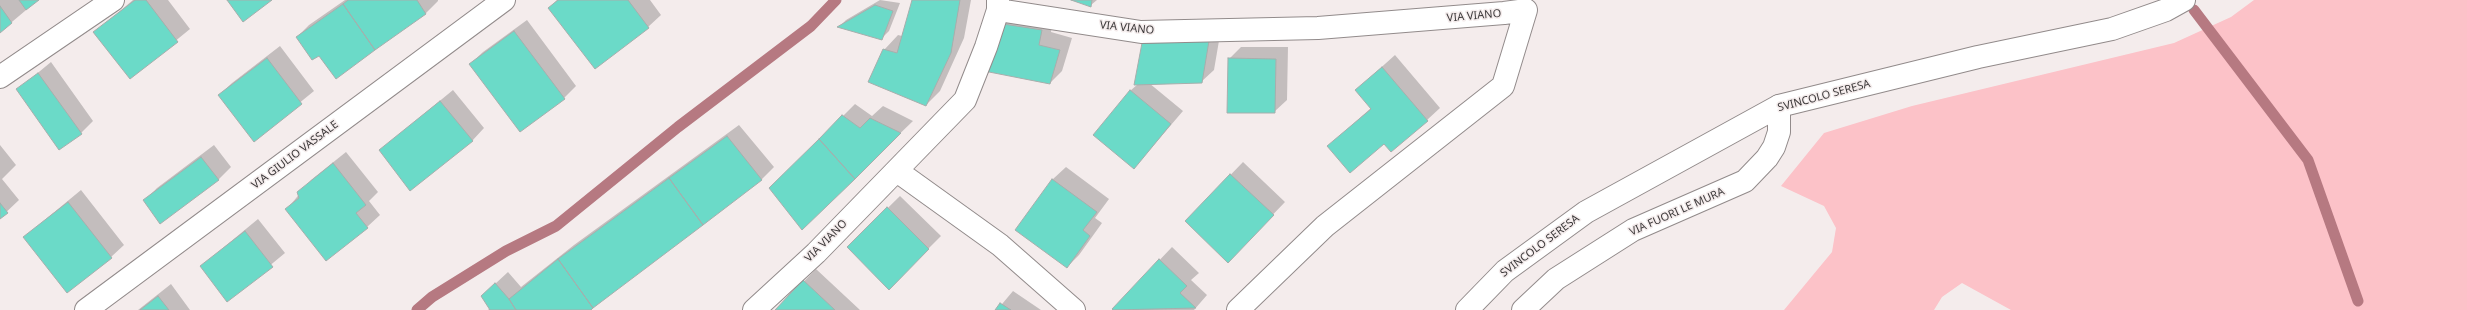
<!DOCTYPE html>
<html>
<head>
<meta charset="utf-8">
<style>
  body { margin:0 }
  canvas { display:block; background:#f4ecec }
</style>
</head>
<body>
<canvas width="2467" height="310"></canvas>
<script>
const g = document.querySelector('canvas').getContext('2d');
g.lineJoin = 'round';
function paint(path, color) { g.fillStyle = color; g.fill(path, 'evenodd'); }
const toPath = rows => new Path2D(rows.map(r => 'M' + r).join(''));
function strokePath(path, color, width, dash) { g.strokeStyle = color; g.lineWidth = width; g.lineCap = dash ? 'butt' : 'round'; g.setLineDash(dash || []); g.stroke(path); }
function label(font, color, halo, rows, align = 'center') {
  g.font = font + ' "Noto Sans",sans-serif'; g.lineWidth = 3; g.setLineDash([]); g.textBaseline = 'middle'; g.strokeStyle = halo; g.fillStyle = color; for (const [text, x, y, turn = 0] of rows) {
    g.save(); g.translate(x, y); g.rotate((+turn || 0) * Math.PI / 180); g.textAlign = isNaN(turn) ? turn : align; if (halo) g.strokeText(text, 0, 0); g.fillText(text, 0, 0); g.restore();
  }
}
paint(toPath([
  [2254,0,2467,0,2467,310,2011,310,1962,283,1942,297,1934,310,1784,310,1832,252,1836,228,1824,206,1781,186,1824,133,1912,106,2174,43,2231,17]
]), '#fcc2c8');
paint(toPath([
  [0,0,38,0,0,32],
  [133,0,168,0,190,29,130,78,94,33],
  [345,0,438,0,438,1,426,13,336,77,320,54,297,37,309,25],
  [557,0,650,0,661,15,648,27,595,68,549,8],
  [880,0,900,3,889,31,881,39,839,27,846,20],
  [913,0,971,0,964,38,940,91,926,105,884,50,898,35,902,36],
  [1074,0,1097,0,1091,5],
  [1010,12,1053,18,1051,32,1072,38,1062,71,1050,83,998,24],
  [527,20,576,86,564,98,470,64,483,52],
  [1221,29,1214,70,1201,82,1149,83,1183,111,1134,168,1130,91,1138,84,1143,43,1155,31],
  [280,46,314,91,254,140,219,95,232,83],
  [1241,47,1288,47,1287,100,1274,112,1229,59],
  [1395,55,1440,108,1427,120,1384,143,1328,146,1371,108,1356,90],
  [51,62,93,121,81,133,17,90],
  [453,90,484,128,472,141,380,150],
  [855,104,872,116,883,106,913,121,802,228,771,188],
  [739,125,774,167,761,180,589,310,488,310,490,308,482,296,508,272,521,287,574,245],
  [0,145,16,165,2,179,19,200,0,218],
  [214,145,231,167,218,180,144,201,157,188],
  [346,152,378,192,369,201,380,215,367,227,287,209,311,180],
  [1243,162,1285,202,1240,249,1186,221],
  [1066,167,1109,199,1095,218,1102,223,1079,255,1067,267,1016,230,1053,179],
  [81,190,124,245,111,257,24,237],
  [900,196,941,236,889,288,848,247],
  [258,219,285,253,227,301,201,266],
  [1172,247,1199,273,1191,280,1207,295,1194,310,1115,310,1113,309],
  [816,269,860,310,776,310],
  [171,284,190,310,138,310],
  [1013,291,1041,310,997,310]
]), '#0003');
strokePath(toPath([
  [2194,10,2308,160,2358,301],
  [417,310,432,297,506,251,556,226,678,127,811,26,836,0]
]), '#b67981', 11);
const building = toPath([
  [19,0,39,0,26,10,19,0],
  [135,0,146,0,178,42,130,79,93,32,135,0],
  [227,0,272,0,243,22,227,0],
  [348,0,417,0,426,14,375,50,343,4,348,0],
  [558,0,628,0,649,28,595,69,548,8,558,0],
  [912,0,960,0,951,53,926,106,868,82,883,49,897,53,912,0],
  [1071,0,1092,0,1091,7,1071,0],
  [343,4,375,50,336,79,319,56,312,60,296,37,343,4],
  [875,5,893,11,882,40,837,27,875,5],
  [0,6,12,23,0,33,0,6],
  [997,23,1042,30,1039,45,1060,50,1050,84,984,71,997,23],
  [514,31,565,99,520,132,469,64,514,31],
  [1209,41,1202,83,1134,85,1142,43,1209,41],
  [267,58,302,104,254,142,218,95,267,58],
  [1228,58,1276,59,1275,113,1227,113,1228,58],
  [1382,67,1428,121,1391,152,1384,144,1350,173,1327,146,1371,109,1355,90,1382,67],
  [38,73,82,134,59,150,16,89,38,73],
  [1130,90,1171,124,1134,169,1093,135,1130,90],
  [440,101,473,141,410,191,379,150,440,101],
  [842,115,860,128,870,118,901,133,855,179,819,139,842,115],
  [727,136,762,180,703,225,669,178,727,136],
  [819,139,855,179,802,230,769,188,819,139],
  [201,157,219,180,160,224,143,200,201,157],
  [333,163,366,205,356,213,368,228,326,261,285,209,299,198,297,192,333,163],
  [1230,174,1274,215,1228,263,1185,221,1230,174],
  [669,178,703,225,593,308,558,259,669,178],
  [1052,179,1097,212,1083,230,1090,236,1067,268,1015,230,1052,179],
  [68,202,112,258,67,293,23,237,68,202],
  [0,203,8,213,0,219,0,203],
  [887,207,929,249,889,290,847,247,887,207],
  [245,231,273,267,227,302,200,266,245,231],
  [558,259,593,308,591,310,516,310,509,299,558,259],
  [1159,259,1187,286,1180,293,1196,308,1113,310,1112,309,1159,259],
  [803,280,835,310,775,310,803,280],
  [495,283,509,299,516,310,490,310,481,296,495,283],
  [158,296,169,310,140,310,158,296],
  [1000,303,1011,310,995,310,1000,303]
]);
paint(building, '#6bdac8');
strokePath(building, '#a7aeac', 1);
const street = toPath([
  [998,10,1141,32,1318,28,1504,13,1526,10,1503,86,1325,226,1238,310],
  [0,77,113,0],
  [897,171,1000,245,1074,310],
  [86,310,504,0],
  [754,310,816,253,965,100,986,47,998,10,998,0],
  [1523,310,1556,279,1633,230,1745,181,1767,158,1774,147,1779,132,1779,106]
]);
const primary = toPath([
  [1467,310,1505,271,1586,212,1779,106,1978,57,2112,29,2166,10,2184,0]
]);
strokePath(street, '#928b8b', 24);
strokePath(primary, '#928b8b', 24);
strokePath(street, '#fff', 22);
strokePath(primary, '#fff', 22);
label('11px', '#3c393a', '#f4ecec', [
  ["VIA VIANO",1474,16,-5],
  ["VIA VIANO",1127,28,6],
  ["SVINCOLO SERESA",1824,96,-15],
  ["VIA GIULIO VASSALE",295,155,-37],
  ["VIA FUORI LE MURA",1677,212,-24],
  ["VIA VIANO",826,241,-45],
  ["SVINCOLO SERESA",1540,246,-37]
]);
</script>
</body>
</html>
